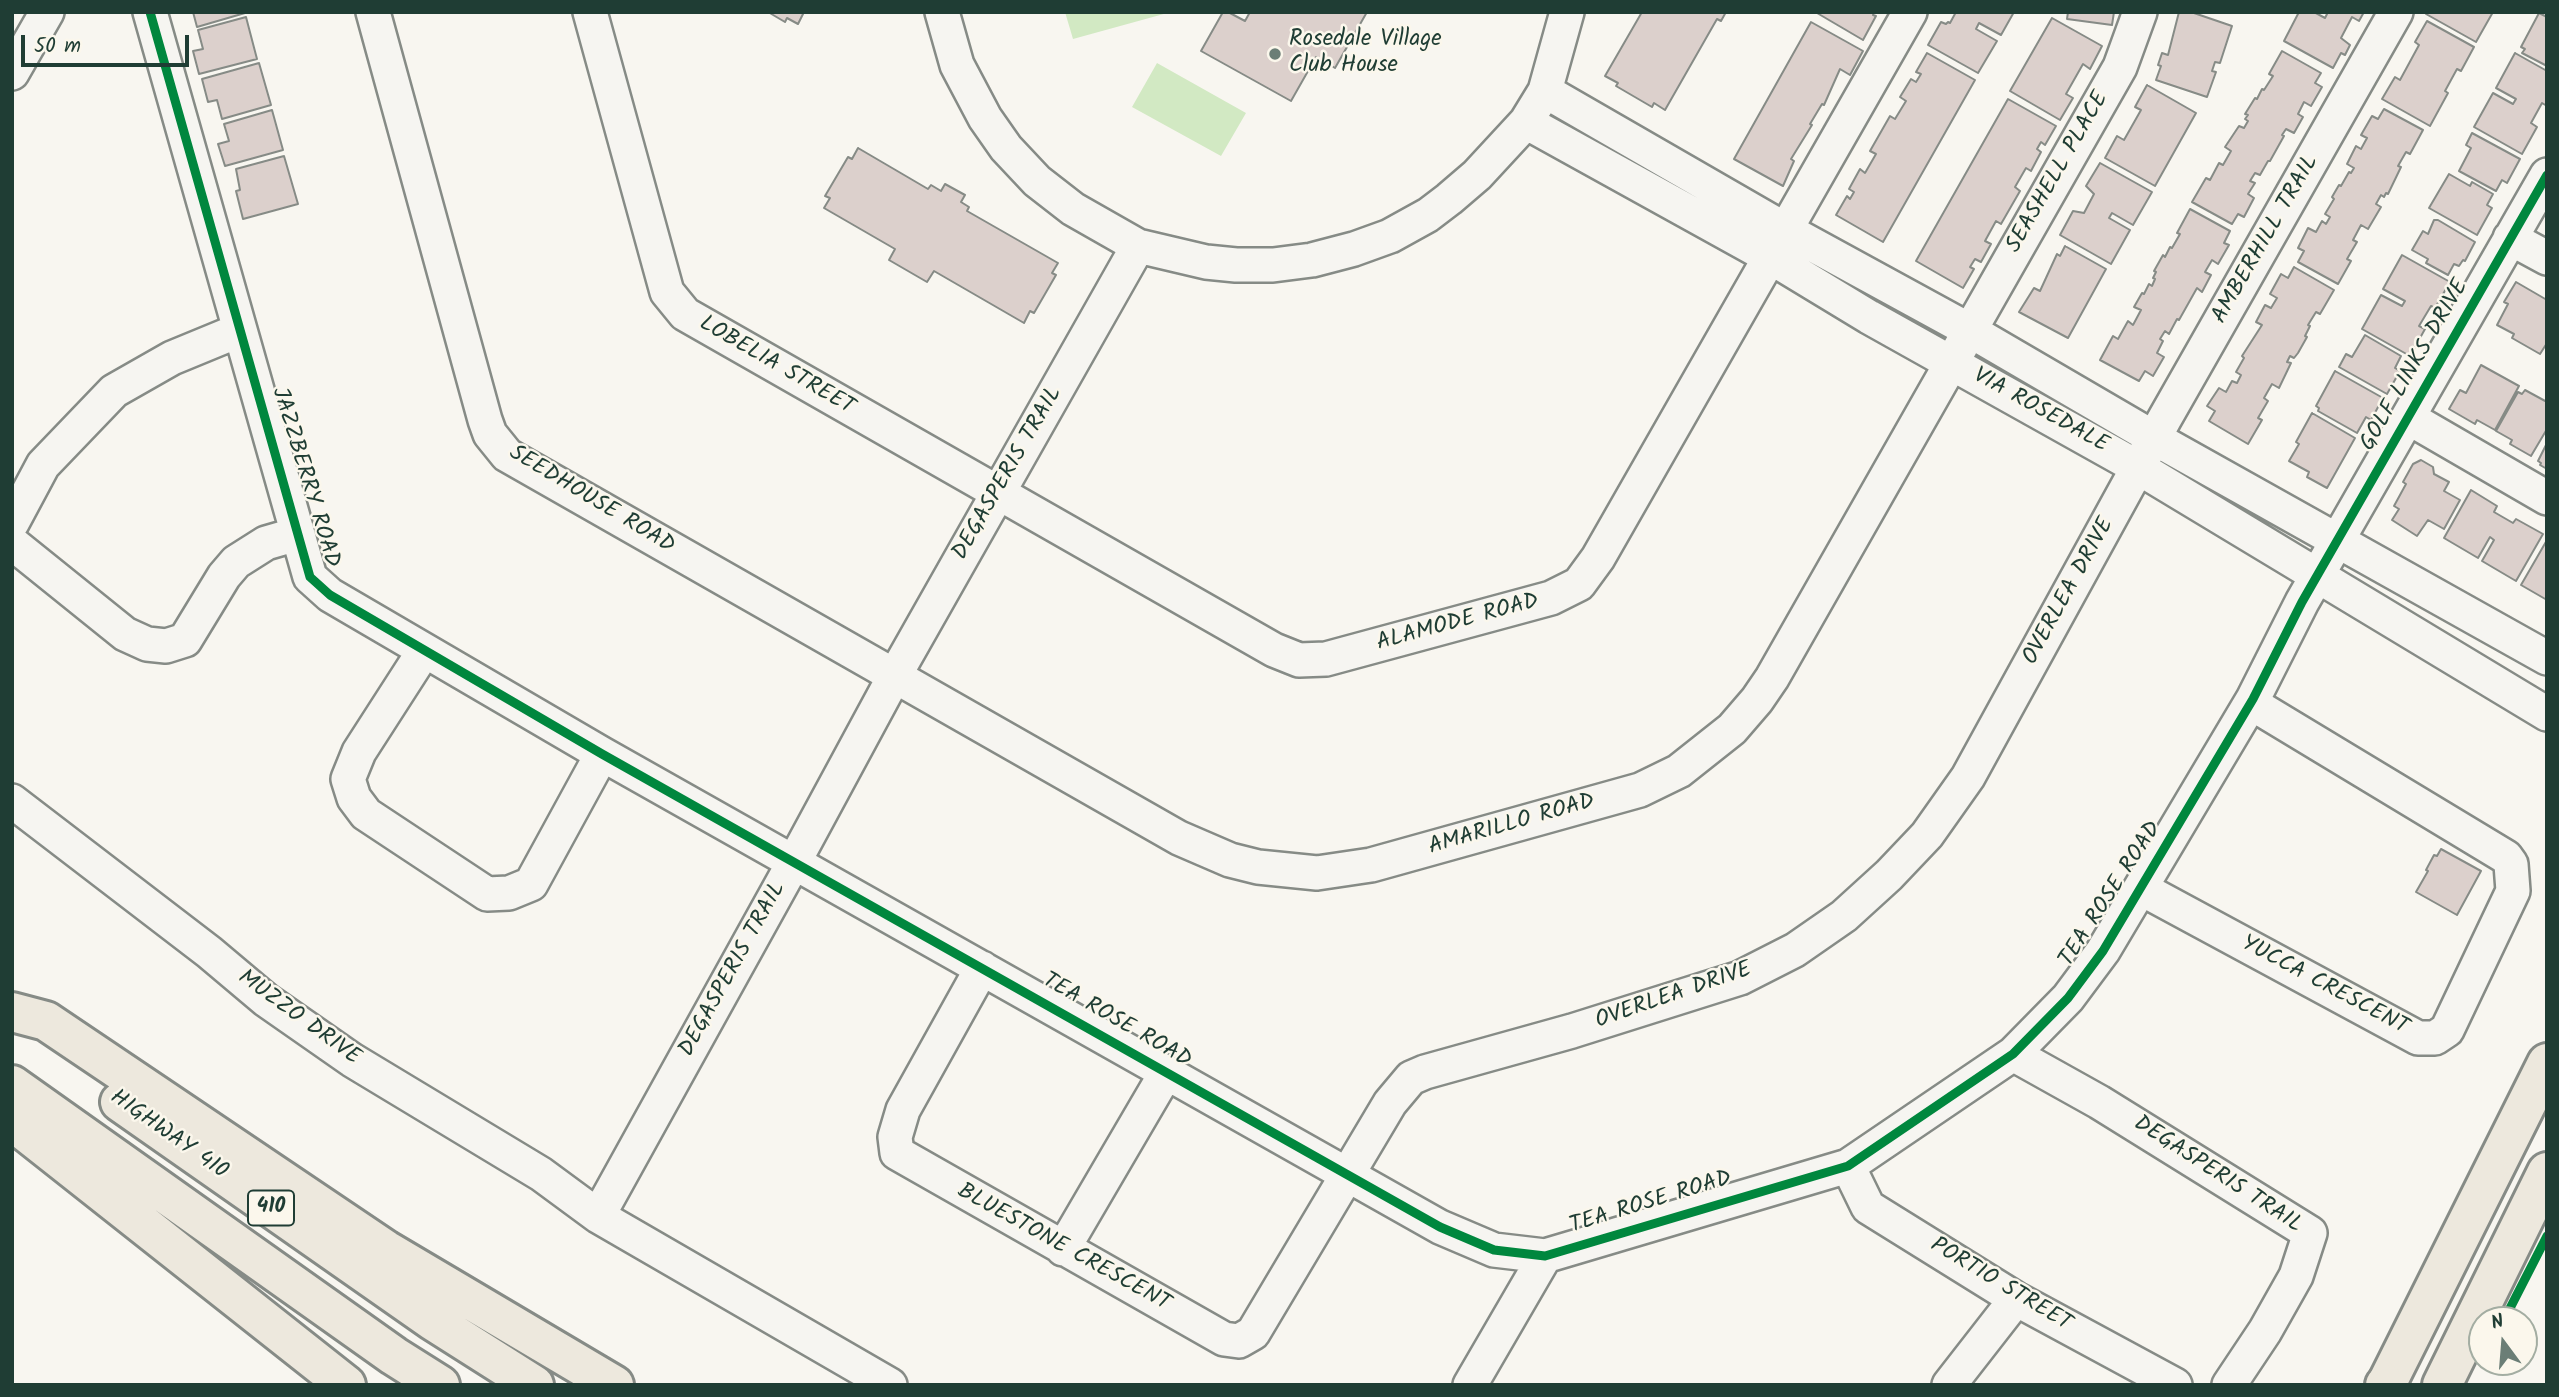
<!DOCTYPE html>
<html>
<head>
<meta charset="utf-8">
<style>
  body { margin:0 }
  #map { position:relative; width:2559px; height:1397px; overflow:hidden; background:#f8f6f0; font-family:Kalam,sans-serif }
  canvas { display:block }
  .frame { position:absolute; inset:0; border:14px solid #1f3d34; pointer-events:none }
  .north { position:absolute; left:2468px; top:1306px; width:70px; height:70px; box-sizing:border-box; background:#fbf7ec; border:2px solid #a3ada2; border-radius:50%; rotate:344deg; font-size:19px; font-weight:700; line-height:28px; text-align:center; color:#1f3d34 }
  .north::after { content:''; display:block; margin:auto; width:24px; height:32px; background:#6b7e76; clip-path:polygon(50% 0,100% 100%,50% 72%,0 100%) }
  .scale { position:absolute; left:21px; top:35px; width:168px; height:32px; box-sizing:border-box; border:4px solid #1f3d34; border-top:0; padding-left:9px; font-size:21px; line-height:24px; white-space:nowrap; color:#1f3d34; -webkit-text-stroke:5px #fbf7ec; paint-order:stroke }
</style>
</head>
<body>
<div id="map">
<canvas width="2559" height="1397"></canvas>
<div class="frame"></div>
<div class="north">N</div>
<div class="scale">50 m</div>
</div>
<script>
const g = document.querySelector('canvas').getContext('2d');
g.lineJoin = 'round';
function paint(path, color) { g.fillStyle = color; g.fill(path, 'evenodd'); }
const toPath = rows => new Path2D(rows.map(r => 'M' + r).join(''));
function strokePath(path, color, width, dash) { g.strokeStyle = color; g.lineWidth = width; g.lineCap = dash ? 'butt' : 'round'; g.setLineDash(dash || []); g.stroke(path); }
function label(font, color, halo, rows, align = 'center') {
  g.font = font + ' Kalam,sans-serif'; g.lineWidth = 5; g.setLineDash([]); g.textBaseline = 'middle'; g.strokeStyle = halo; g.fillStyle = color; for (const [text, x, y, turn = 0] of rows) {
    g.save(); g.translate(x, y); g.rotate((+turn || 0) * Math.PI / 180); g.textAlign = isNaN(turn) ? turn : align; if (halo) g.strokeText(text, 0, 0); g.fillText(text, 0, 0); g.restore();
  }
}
paint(toPath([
  [1065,12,1171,12,1073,39],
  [1157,63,1246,113,1221,156,1132,107]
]), '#d2e9c3');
const building = toPath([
  [193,12,245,12,245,13,197,27,193,12],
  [768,12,804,12,798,24,787,18,785,22,768,12],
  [1223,12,1228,12,1245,21,1250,12,1367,12,1335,68,1316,57,1291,101,1201,51,1223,12],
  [1642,12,1726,12,1721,21,1717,19,1665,110,1654,103,1652,107,1616,86,1618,83,1605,76,1642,12],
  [1874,12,1873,15,1876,16,1863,40,1817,13,1874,12],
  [1956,12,2014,12,2001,35,1979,23,1976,29,1997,41,1978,73,1928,45,1941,22,1946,24,1948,22,1950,23,1956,12],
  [2068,12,2114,12,2112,25,2067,19,2068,12],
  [2179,12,2191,12,2232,26,2220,63,2215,62,2212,71,2216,72,2207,97,2156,80,2161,66,2158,65,2162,53,2168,55,2179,12],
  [2299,12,2314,12,2325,18,2327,14,2325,12,2364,12,2359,21,2352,17,2341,38,2350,45,2345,55,2341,53,2333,68,2284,41,2299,12],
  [2427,12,2493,12,2476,42,2426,14,2427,12],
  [2539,13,2547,17,2547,66,2522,53,2525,49,2521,47,2539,13],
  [246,17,257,59,199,74,193,51,203,49,198,30,246,17],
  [2052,18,2102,46,2090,69,2083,64,2066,94,2073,98,2060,120,2010,91,2052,18],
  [2427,21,2474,47,2461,71,2457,69,2445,91,2448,93,2430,126,2382,99,2395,77,2400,80,2419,45,2415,42,2427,21],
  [1811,22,1863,51,1850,75,1840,69,1824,105,1822,104,1810,124,1812,125,1791,159,1794,161,1783,186,1734,159,1811,22],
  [2282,51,2321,73,2315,83,2322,87,2311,106,2304,102,2298,114,2303,117,2294,133,2286,129,2282,135,2284,136,2270,161,2268,161,2260,175,2255,173,2250,181,2255,183,2248,194,2254,198,2244,217,2238,214,2232,224,2192,202,2206,178,2210,180,2219,163,2223,165,2231,151,2225,147,2239,126,2244,128,2248,121,2245,119,2248,115,2245,114,2255,98,2257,99,2262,89,2264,90,2273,76,2269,74,2282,51],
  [1927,53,1975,80,1883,242,1836,215,1847,196,1850,199,1854,192,1849,189,1860,169,1865,173,1876,154,1870,151,1890,116,1895,119,1906,101,1900,97,1911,79,1916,82,1921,74,1916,72,1927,53],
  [2515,53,2547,71,2547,106,2542,103,2531,123,2537,127,2522,154,2474,127,2493,93,2513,104,2516,99,2496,88,2515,53],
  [259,63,271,105,222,119,217,100,208,102,202,79,259,63],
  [2147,85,2196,113,2155,186,2105,158,2117,136,2124,140,2141,110,2135,107,2147,85],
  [2008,99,2056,126,2045,145,2041,142,2037,149,2041,152,2031,171,2026,168,2015,187,2020,191,2001,224,1996,221,1985,241,1991,244,1981,262,1975,259,1970,267,1974,269,1963,288,1916,261,2008,99],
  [2384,109,2423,130,2410,154,2406,152,2398,166,2401,167,2388,194,2386,193,2384,197,2381,195,2376,204,2381,207,2368,229,2361,225,2353,240,2357,242,2347,259,2351,261,2338,284,2298,262,2304,251,2298,248,2308,228,2316,232,2322,221,2326,224,2330,217,2325,214,2334,199,2332,197,2339,185,2341,186,2349,172,2351,173,2354,168,2347,164,2356,146,2361,149,2367,138,2361,135,2372,116,2378,119,2384,109],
  [272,110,283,150,225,166,218,144,229,141,224,124,272,110],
  [2472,133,2520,159,2507,183,2502,180,2496,191,2459,171,2471,148,2466,145,2472,133],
  [858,148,928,189,931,185,941,191,945,184,965,195,961,202,969,207,967,211,1058,263,1052,273,1056,275,1034,313,1030,311,1024,323,934,271,927,282,889,260,895,249,824,208,830,198,825,196,848,157,852,159,858,148],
  [284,156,298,204,243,219,236,191,240,190,236,169,284,156],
  [2100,163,2152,192,2133,225,2112,213,2109,218,2130,230,2111,264,2060,235,2073,211,2084,213,2094,194,2086,186,2100,163],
  [2449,174,2470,186,2472,182,2493,194,2487,205,2492,208,2477,235,2429,208,2449,174],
  [2190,209,2230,231,2224,243,2229,245,2218,264,2212,260,2205,272,2211,275,2202,292,2197,288,2179,320,2177,319,2169,334,2165,331,2160,339,2163,341,2157,353,2164,357,2153,376,2145,371,2139,381,2100,360,2113,336,2118,339,2128,321,2133,325,2141,310,2134,307,2142,293,2144,294,2149,284,2152,286,2155,279,2153,278,2156,272,2154,271,2163,255,2165,257,2170,247,2172,248,2180,234,2177,233,2190,209],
  [2434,220,2438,220,2475,242,2465,261,2463,260,2459,266,2454,264,2448,275,2426,263,2428,259,2412,250,2423,231,2428,234,2434,220],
  [2065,246,2106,269,2068,338,2019,312,2034,288,2040,291,2057,254,2060,256,2065,246],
  [2402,255,2450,282,2435,308,2431,306,2419,326,2425,329,2410,356,2362,329,2381,295,2402,306,2405,301,2383,289,2402,255],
  [2294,267,2334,290,2320,314,2316,312,2308,325,2310,326,2305,336,2307,337,2298,353,2294,358,2290,356,2287,362,2291,363,2279,388,2272,384,2264,398,2268,401,2258,418,2262,420,2248,444,2209,421,2215,411,2207,406,2219,388,2226,392,2232,381,2237,383,2241,375,2236,372,2244,358,2242,356,2262,325,2256,322,2265,305,2271,308,2277,298,2270,294,2281,274,2288,278,2294,267],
  [2516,282,2547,300,2547,343,2540,354,2512,338,2514,334,2497,325,2508,304,2504,302,2516,282],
  [2365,335,2401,356,2395,368,2400,371,2387,394,2339,367,2346,354,2352,357,2365,335],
  [2481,365,2519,386,2495,430,2477,420,2475,424,2449,409,2460,390,2466,393,2481,365],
  [2335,371,2383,398,2371,420,2366,417,2357,433,2318,411,2319,408,2316,406,2335,371],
  [2525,390,2547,402,2547,429,2531,456,2510,444,2512,440,2496,431,2518,392,2522,394,2525,390],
  [2312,413,2355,438,2327,488,2307,477,2309,472,2289,461,2299,444,2296,442,2312,413],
  [2547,443,2547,469,2540,465,2541,463,2538,461,2547,443],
  [2421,460,2433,467,2434,474,2449,482,2444,491,2460,500,2444,529,2428,520,2417,536,2392,520,2399,509,2394,506,2406,484,2403,482,2413,464,2421,460],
  [2471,490,2497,506,2494,512,2513,523,2516,519,2543,534,2516,581,2482,561,2494,540,2490,537,2478,558,2444,538,2471,490],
  [2547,540,2547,600,2521,585,2547,540],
  [2441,849,2481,871,2457,915,2416,892,2428,871,2426,870,2434,855,2437,856,2441,849]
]);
paint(building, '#dcd0cc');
strokePath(building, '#868b86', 2);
const minor = toPath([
  [150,12,310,577,330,595,602,754,1440,1227,1494,1250,1545,1256,1848,1166,2013,1054,2068,998,2103,951,2253,699,2302,602,2547,175],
  [373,12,485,420,490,434,507,455,1179,838,1230,860,1258,867,1317,873,1371,865,1640,790,1679,771,1732,729,1757,700,1772,678,2120,67,2140,12],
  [590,12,667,292,685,314,1274,650,1299,660,1326,659,1551,598,1579,584,1598,558,1910,12],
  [942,12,957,65,985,118,1006,148,1037,181,1073,209,1138,246,1206,262,1236,265,1273,265,1312,260,1354,249,1390,236,1428,215,1449,199,1477,175,1526,122,1545,91,1567,12],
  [12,73,47,12],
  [1545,91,1786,230,1969,330,2154,438,2547,658],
  [1526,122,1770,257,1869,317,2139,468,2547,714],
  [2510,238,2547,258],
  [2409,418,2547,498],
  [12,523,43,465,114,391,172,358,240,330],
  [12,543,125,634,147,644,166,646,185,640,224,576,236,562,266,543,297,534],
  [424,651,359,752,348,779,354,798,366,814,487,894,509,893,531,884,602,754],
  [12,801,209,952,266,1000,352,1060,541,1174,598,1216,890,1385],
  [2142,889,2418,1038,2435,1038,2447,1030,2513,891,2511,864,2506,857,2251,703],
  [982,968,903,1110,895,1137,897,1153,1224,1339,1239,1341,1253,1333,1390,1103,1411,1078,1425,1072,1572,1031,1740,978,1795,950,1844,916,1889,875,1927,835,1968,777,2165,418,2396,12],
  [2013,1054,2099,1102,2310,1233,2296,1276,2265,1331,2229,1385],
  [1848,1166,1868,1207,2016,1299,2175,1385],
  [598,1216,794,862,895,675,1138,246],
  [1063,1249,1166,1073],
  [1470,1385,1545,1256],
  [1949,1385,2016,1299]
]);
const major = toPath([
  [2386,1385,2547,1063],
  [2442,1385,2547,1172]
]);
const highway = toPath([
  [12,1012,46,1021,386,1250,614,1385],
  [12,1085,394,1356,440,1385],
  [120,1102,433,1321,534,1385],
  [12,1121,346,1385],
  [2385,1385,2386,1384]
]);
strokePath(minor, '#868b86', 38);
strokePath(major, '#868b86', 44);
strokePath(highway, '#868b86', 44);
strokePath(minor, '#f6f5f1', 33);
strokePath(major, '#ede8dd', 38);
strokePath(highway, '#ede8dd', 38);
strokePath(toPath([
  [150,12,310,577,330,595,602,754,1440,1227,1494,1250,1545,1256,1848,1166,2013,1054,2068,998,2103,951,2253,699,2302,602,2547,175],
  [2504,1320,2547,1236]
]), '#00873e', 9);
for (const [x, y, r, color] of [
  [1275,54,7,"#6b7e76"]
]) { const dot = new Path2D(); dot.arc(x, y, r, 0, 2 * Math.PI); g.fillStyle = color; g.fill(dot); strokePath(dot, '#fbf7ec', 2.5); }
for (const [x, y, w] of [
  [271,1208,46]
]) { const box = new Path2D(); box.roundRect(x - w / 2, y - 17.5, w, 35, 5); g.fillStyle = '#fbf7ec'; g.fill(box); strokePath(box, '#1f3d34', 2); }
label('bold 21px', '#1f3d34', null, [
  ["410",271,1208]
]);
label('23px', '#1f3d34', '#fbf7ec', [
  ["Rosedale Village",1289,41],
  ["Club House",1289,67]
], 'left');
label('23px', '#1f3d34', '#fbf7ec', [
  ["SEASHELL PLACE",2059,173,-60],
  ["AMBERHILL TRAIL",2267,240,-60],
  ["GOLF LINKS DRIVE",2416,366,-60],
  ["LOBELIA STREET",776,367,30],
  ["VIA ROSEDALE",2040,412,29],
  ["DEGASPERIS TRAIL",1009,474,-60],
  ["JAZZBERRY ROAD",304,478,73],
  ["SEEDHOUSE ROAD",591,501,31],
  ["OVERLEA DRIVE",2070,592,-61],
  ["ALAMODE ROAD",1458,624,-15],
  ["AMARILLO ROAD",1512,826,-16],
  ["TEA ROSE ROAD",2112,895,-57],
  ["DEGASPERIS TRAIL",734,970,-61],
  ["YUCCA CRESCENT",2324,987,28],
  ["OVERLEA DRIVE",1674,997,-19],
  ["MUZZO DRIVE",298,1019,36],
  ["TEA ROSE ROAD",1116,1022,30],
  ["HIGHWAY 410",168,1136,35],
  ["DEGASPERIS TRAIL",2217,1176,33],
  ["TEA ROSE ROAD",1651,1204,-17],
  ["BLUESTONE CRESCENT",1063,1249,29],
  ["PORTIO STREET",2000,1286,31]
]);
</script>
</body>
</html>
